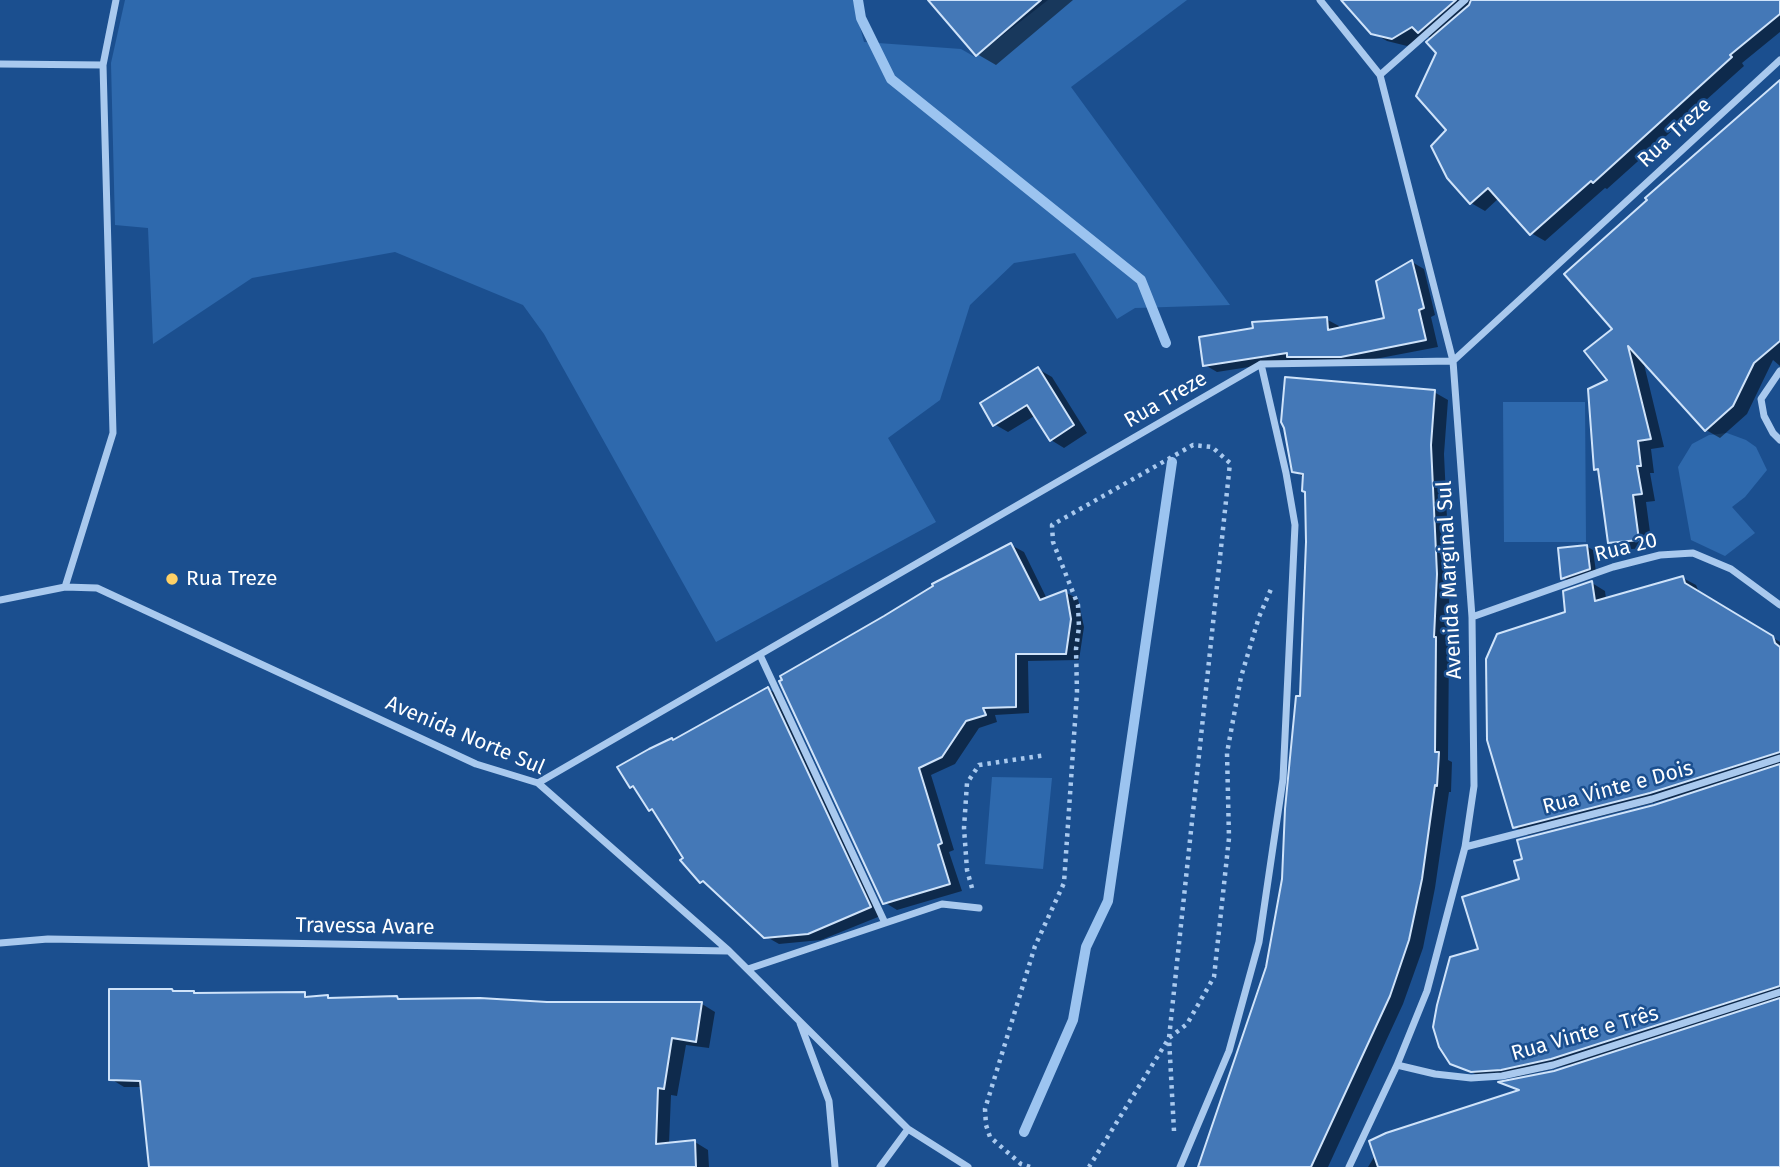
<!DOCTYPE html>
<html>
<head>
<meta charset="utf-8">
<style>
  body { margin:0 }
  canvas { display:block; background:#1b4f8f }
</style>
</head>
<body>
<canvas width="1780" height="1167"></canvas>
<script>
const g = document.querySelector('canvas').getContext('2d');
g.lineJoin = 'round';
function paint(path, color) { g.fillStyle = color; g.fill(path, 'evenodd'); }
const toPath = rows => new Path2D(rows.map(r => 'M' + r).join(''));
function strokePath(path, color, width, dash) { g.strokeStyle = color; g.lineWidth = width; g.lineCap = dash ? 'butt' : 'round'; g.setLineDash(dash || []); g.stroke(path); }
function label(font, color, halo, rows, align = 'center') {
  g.font = font + ' "Fira Sans",sans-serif'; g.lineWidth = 5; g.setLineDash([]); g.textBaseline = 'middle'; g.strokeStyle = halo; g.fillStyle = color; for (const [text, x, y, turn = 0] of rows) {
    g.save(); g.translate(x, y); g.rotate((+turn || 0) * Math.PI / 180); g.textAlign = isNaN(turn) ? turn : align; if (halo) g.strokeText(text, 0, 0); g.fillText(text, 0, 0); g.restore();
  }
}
paint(toPath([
  [125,0,853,0,864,42,961,49,975,57,1048,0,1187,0,1071,87,1230,305,1135,308,1117,319,1075,253,1014,263,970,305,940,400,888,438,936,522,716,642,544,334,523,305,395,252,252,278,153,344,148,228,115,225,111,63],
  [1503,402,1585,402,1586,542,1504,542],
  [1727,433,1746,440,1756,447,1767,470,1745,497,1732,507,1755,533,1725,556,1691,540,1678,467,1692,444,1709,435],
  [992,777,1052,778,1043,869,985,864]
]), '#2e69ad');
paint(toPath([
  [931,0,1073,0,996,65,977,54],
  [1343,0,1780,0,1780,32,1742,63,1744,66,1607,189,1605,188,1545,241,1531,233,1499,198,1485,211,1471,203,1438,53,1432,39,1425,35,1407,46,1387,41,1373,33],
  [1780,83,1780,366,1773,360,1747,414,1720,438,1706,430,1643,360,1664,447,1651,449,1654,473,1650,473,1655,501,1646,502,1652,547,1623,550,1610,542,1600,471,1596,469,1615,329],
  [1412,262,1424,269,1435,315,1431,317,1438,347,1354,363,1301,364,1294,360,1217,372,1205,365,1326,319,1339,326,1339,329,1386,320],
  [1038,369,1052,377,1087,433,1064,448,1051,440,1036,415,1008,432,994,424],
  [1434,392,1448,400,1444,454,1450,582,1447,645,1449,647,1448,760,1452,762,1451,792,1449,792,1435,888,1423,948,1403,1004,1328,1167,1199,1167,1268,968,1284,879,1301,698,1308,542,1305,478,1294,471],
  [1011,545,1024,552,1047,599,1065,592,1078,599,1084,627,1079,660,1028,661,1029,713,995,715,997,722,979,728,955,764,931,775,954,850,949,852,962,891,897,910,884,902,781,682],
  [1586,546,1593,550,1596,572,1569,581,1563,578],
  [1683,578,1696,585,1699,592,1780,642,1780,1167,1368,1167,1376,1154,1520,1092,1503,1083,1570,1068,1569,1065,1516,1077,1484,1078,1451,1063,1480,950,1521,880,1669,802,1668,799,1528,835,1515,827,1567,614,1592,583,1605,591,1606,599],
  [768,689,781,696,883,915,821,940,779,944,765,936,714,889,701,881,658,814,650,810,639,792,631,787,674,741],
  [176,993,197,995,304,994,311,998,397,998,402,1001,702,1004,715,1012,709,1048,686,1045,677,1096,671,1095,669,1144,695,1142,708,1150,709,1167,150,1167,142,1087,124,1087,111,1079]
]), '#0007');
strokePath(toPath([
  [858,0,861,18,891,79,1141,280,1166,343],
  [1024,1132,1073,1020,1086,947,1108,901,1172,462]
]), '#9cc4f0', 10);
const building = toPath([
  [928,0,1041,0,976,56,928,0],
  [1341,0,1456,0,1418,33,1412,27,1392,39,1371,34,1341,0],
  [1471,0,1780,0,1780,14,1730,55,1732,57,1593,183,1591,181,1530,235,1488,188,1470,204,1447,178,1431,146,1446,130,1416,96,1436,53,1426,42,1469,5,1471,0],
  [1780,80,1780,341,1754,363,1733,406,1705,431,1628,346,1651,439,1638,441,1641,466,1637,466,1642,494,1633,495,1639,540,1608,543,1598,469,1594,470,1588,389,1607,380,1584,351,1612,329,1564,274,1647,200,1645,198,1780,80],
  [1412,260,1424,308,1419,310,1426,340,1341,357,1287,357,1287,353,1203,366,1199,337,1253,328,1252,322,1327,317,1328,330,1384,318,1376,281,1412,260],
  [1038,367,1074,425,1050,441,1027,405,993,426,980,403,1038,367],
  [1285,377,1435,390,1431,445,1437,574,1434,637,1436,637,1435,752,1439,752,1437,786,1435,785,1422,879,1409,940,1390,996,1311,1167,1198,1167,1266,967,1282,879,1285,809,1296,696,1300,696,1306,542,1305,492,1302,491,1303,474,1292,472,1284,428,1281,422,1285,377],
  [1011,543,1040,600,1066,590,1071,619,1066,654,1016,654,1016,707,983,708,986,715,966,721,942,757,919,768,942,843,938,845,950,884,883,904,779,681,782,680,780,676,884,616,933,586,932,584,1011,543],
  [1587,545,1590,569,1561,579,1558,548,1587,545],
  [1683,576,1685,583,1773,636,1775,643,1780,647,1780,752,1650,793,1513,828,1487,740,1486,659,1497,634,1565,612,1563,591,1592,581,1595,601,1683,576],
  [768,687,871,907,808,934,764,938,703,881,700,883,680,860,683,858,652,809,649,811,633,786,630,788,617,767,649,749,672,738,673,740,768,687],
  [1780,764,1780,986,1551,1059,1501,1070,1471,1072,1450,1064,1439,1047,1433,1027,1437,1005,1450,957,1478,949,1462,897,1519,879,1514,861,1522,859,1517,840,1654,805,1780,764],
  [109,989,172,989,173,991,194,991,194,993,305,992,305,997,328,995,328,998,397,996,398,999,480,998,547,1002,702,1002,696,1042,672,1038,664,1089,658,1088,656,1144,695,1140,696,1167,149,1167,140,1081,109,1080,109,989],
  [1780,998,1780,1167,1378,1167,1369,1141,1386,1133,1519,1090,1498,1082,1554,1071,1780,998]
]);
paint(building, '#4478b7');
strokePath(building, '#cfe3fa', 2);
strokePath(toPath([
  [972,888,967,870,964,828,967,783,979,765,1046,755],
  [1174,1131,1169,1038,1187,1024,1214,977,1229,838,1227,753,1241,677,1259,617,1271,589],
  [1030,1167,1021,1164,990,1137,986,1125,985,1109,1035,946,1064,883,1077,692,1076,649,1079,627,1078,605,1053,542,1052,525,1193,445,1212,447,1230,463,1169,1038,1089,1167]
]), '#a9c9ee', 4.5, [3.5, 5]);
strokePath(toPath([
  [1320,0,1380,75,1453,361,1472,617,1474,786,1465,847,1427,991,1397,1065,1349,1167],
  [0,64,103,65],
  [1380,75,1465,0],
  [1780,371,1761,399,1764,416,1773,433,1780,440],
  [65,587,113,433,103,65,116,0],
  [0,600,65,587,97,588,476,764,538,783,729,951,908,1129,968,1167],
  [1472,617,1613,567,1660,555,1693,553,1731,569,1780,605],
  [760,655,885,923],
  [538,783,1261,364,1453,361,1780,60],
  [1465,847,1652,799,1780,758],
  [0,943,48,939,728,951],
  [748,969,942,904,979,908],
  [800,1023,829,1101,835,1167],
  [1397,1065,1435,1074,1471,1078,1502,1076,1553,1065,1780,992],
  [880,1167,908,1129],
  [1180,1167,1229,1051,1259,942,1283,779,1295,525,1286,473,1261,364]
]), '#a9c9ee', 7);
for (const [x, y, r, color] of [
  [172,579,7,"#ffd166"]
]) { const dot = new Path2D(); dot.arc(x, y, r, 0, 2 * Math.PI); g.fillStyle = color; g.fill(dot); strokePath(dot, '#1b4f8f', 2.5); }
label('21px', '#fff', '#1b4f8f', [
  ["Rua Treze",1675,133,-43],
  ["Rua Treze",1166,400,-30],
  ["Rua 20",1626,548,-14],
  ["Avenida Marginal Sul",1450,580,-93],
  ["Avenida Norte Sul",465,736,23],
  ["Rua Vinte e Dois",1618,788,-15],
  ["Travessa Avare",365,927,1],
  ["Rua Vinte e Três",1585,1034,-16]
]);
label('21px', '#fff', '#1b4f8f', [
  ["Rua Treze",186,579]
], 'left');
</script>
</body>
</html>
